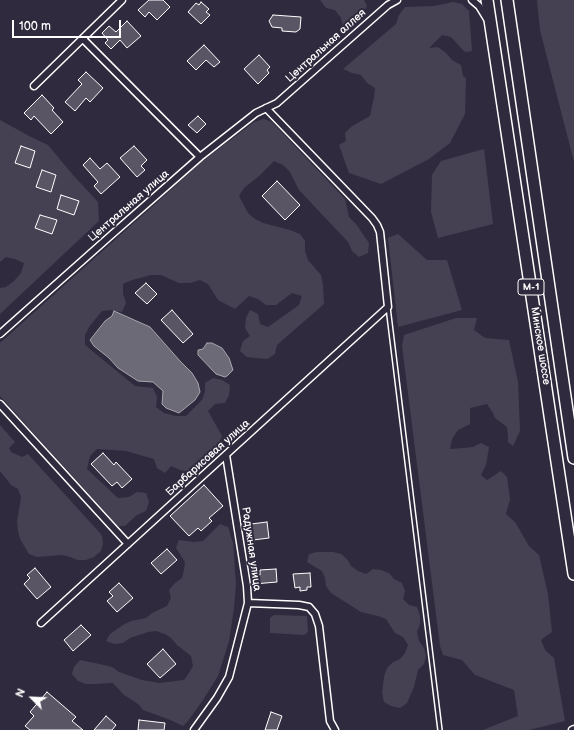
<!DOCTYPE html>
<html>
<head>
<meta charset="utf-8">
<style>
  body { margin:0 }
  #map { position:relative; width:574px; height:730px; overflow:hidden; background:#2f2a3d; font-family:"Balsamiq Sans",sans-serif }
  canvas { display:block }
  .north { position:absolute; left:12px; top:678px; width:40px; height:40px; -webkit-text-stroke:3px #2f2a3d; paint-order:stroke; rotate:294deg; font-size:11px; font-weight:700; line-height:16px; text-align:center; color:#fff }
  .north::after { content:''; display:block; margin:auto; width:14px; height:18px; background:#fff; clip-path:polygon(50% 0,100% 100%,50% 72%,0 100%) }
  .scale { position:absolute; left:12px; top:20px; width:109px; height:18px; box-sizing:border-box; border:2px solid #fff; border-top:0; padding-left:5px; font-size:12px; line-height:14px; white-space:nowrap; color:#fff; -webkit-text-stroke:3px #2f2a3d; paint-order:stroke }
</style>
</head>
<body>
<div id="map">
<canvas width="574" height="730"></canvas>
<div class="north">N</div>
<div class="scale">100 m</div>
</div>
<script>
const g = document.querySelector('canvas').getContext('2d');
g.lineJoin = 'round';
function paint(path, color) { g.fillStyle = color; g.fill(path, 'evenodd'); }
const toPath = rows => new Path2D(rows.map(r => 'M' + r).join(''));
function strokePath(path, color, width, dash) { g.strokeStyle = color; g.lineWidth = width; g.lineCap = dash ? 'butt' : 'round'; g.setLineDash(dash || []); g.stroke(path); }
function label(font, color, halo, rows, align = 'center') {
  g.font = font + ' "Balsamiq Sans",sans-serif'; g.lineWidth = 4; g.setLineDash([]); g.textBaseline = 'middle'; g.strokeStyle = halo; g.fillStyle = color; for (const [text, x, y, turn = 0] of rows) {
    g.save(); g.translate(x, y); g.rotate((+turn || 0) * Math.PI / 180); g.textAlign = isNaN(turn) ? turn : align; if (halo) g.strokeText(text, 0, 0); g.fillText(text, 0, 0); g.restore();
  }
}
paint(toPath([
  [320,0,364,0,367,6,362,14,343,27,341,18,335,10,326,8],
  [537,0,574,0,574,162,540,30],
  [453,2,462,4,469,11,472,51,466,52,464,51,451,37,442,35,429,48,438,47,446,53,452,60,461,65,463,76,466,78,465,114,450,143,429,159,381,184,349,173,339,145,346,141,345,133,352,126,370,116,374,97,375,88,367,83,361,75,352,73,343,69,396,24,399,15,405,7,434,6],
  [264,119,272,122,345,199,349,217,356,224,369,243,368,253,359,257,352,251,348,242,299,190,290,172,283,165,274,161,259,176,244,188,239,196,248,213,255,219,263,223,290,230,300,234,305,241,305,251,308,260,321,275,323,285,324,304,277,345,275,354,267,359,247,357,240,351,243,341,250,336,245,328,246,318,250,310,258,314,260,324,268,327,299,305,302,296,292,293,276,305,266,305,258,299,249,296,235,309,218,300,208,284,200,280,190,283,179,283,161,275,151,275,132,280,123,284,123,294,126,303,122,312,111,310,102,311,89,327,85,335,85,345,135,386,153,388,157,397,156,407,164,413,176,416,186,416,202,400,205,392,205,383,213,378,222,380,230,385,229,395,225,403,215,404,208,411,222,436,218,446,213,453,190,472,180,470,171,466,165,473,157,468,154,459,126,451,97,449,90,456,87,469,118,498,129,497,137,492,146,493,149,502,146,511,137,515,125,526,118,526,0,396,0,343,204,160,254,122],
  [0,120,31,137,48,145,73,175,98,202,99,221,0,314,0,288,6,287,14,281,21,273,24,263,15,259,6,257,0,262],
  [484,149,493,224,438,238,431,212,432,175,441,161],
  [398,234,427,260,447,260,462,310,398,327,388,238],
  [456,318,477,318,474,330,485,338,509,340,518,382,520,431,513,446,508,442,508,436,507,427,495,418,493,413,487,404,470,408,470,424,458,430,452,439,450,449,464,448,473,447,481,443,489,447,486,465,481,475,487,480,501,471,507,477,510,499,506,514,515,522,529,546,539,555,548,594,552,632,541,640,545,650,554,658,565,721,529,730,483,730,518,716,514,690,475,675,462,660,443,655,440,646,402,346,404,335],
  [0,425,15,442,9,448,11,452,22,457,28,454,100,533,102,536,103,544,101,551,94,557,86,560,78,560,70,557,62,555,37,557,29,554,20,539,18,531,17,522,21,497,18,489,11,485,0,471],
  [220,524,228,527,233,543,236,584,234,608,229,641,218,676,203,700,188,721,183,726,168,719,143,710,138,704,124,695,113,683,94,684,86,684,78,681,72,674,74,667,80,660,104,665,112,667,119,672,142,680,159,683,184,680,189,673,193,666,191,656,177,645,171,638,165,634,156,631,148,632,130,638,123,643,114,644,106,641,110,634,123,625,131,621,146,618,152,613,167,606,171,598,169,590,175,583,182,578,184,570,185,562,176,548,179,540,194,542,203,541],
  [317,552,333,552,341,554,347,559,351,566,358,571,366,574,373,569,381,570,389,573,394,579,402,583,405,591,403,599,409,605,417,607,420,616,420,624,417,632,419,641,424,648,426,656,424,664,418,670,414,687,407,703,400,708,391,706,384,702,382,693,384,677,387,668,393,662,400,659,405,653,408,645,403,637,395,633,386,619,378,616,361,612,331,593,326,586,325,578,322,571,307,562,309,554],
  [274,615,307,616,308,632,304,635,270,633,270,618]
]), '#464152');
const water = toPath([
  [114,311,150,327,180,361,192,373,198,383,200,392,195,400,179,413,166,408,162,404,163,391,153,382,138,381,118,368,109,358,94,346,90,340,105,321,112,316,114,311],
  [207,343,212,343,222,348,229,358,233,370,227,376,225,377,216,374,198,355,198,350,203,349,207,343]
]);
paint(water, '#6d6a77');
strokePath(water, '#a7a6ad', 1);
const building = toPath([
  [149,0,163,0,170,7,157,20,149,12,145,17,138,10,149,0],
  [201,2,209,9,206,12,210,15,201,24,188,12,196,3,199,5,201,2],
  [273,15,301,17,300,29,296,32,282,31,282,28,272,27,269,21,273,15],
  [127,21,141,36,127,48,120,40,111,49,105,43,108,40,102,33,109,26,116,32,127,21],
  [204,45,220,62,214,67,206,60,196,70,187,61,204,45],
  [259,55,270,67,267,70,269,73,258,84,244,69,259,55],
  [86,72,103,88,90,102,86,98,75,111,65,102,82,84,78,80,86,72],
  [42,95,54,108,52,110,63,122,51,134,34,116,31,120,24,113,42,95],
  [198,116,206,124,197,133,188,125,198,116],
  [21,146,35,151,30,168,15,163,21,146],
  [134,146,147,160,141,166,145,170,137,177,120,158,134,146],
  [90,158,100,169,107,163,120,177,101,194,94,186,98,182,83,165,90,158],
  [42,170,56,175,51,192,36,187,42,170],
  [277,181,300,205,285,220,262,196,277,181],
  [61,195,79,201,74,215,57,209,61,195],
  [40,215,57,220,52,234,35,228,40,215],
  [146,283,157,294,147,304,135,293,146,283],
  [172,310,193,334,183,343,161,320,172,310],
  [103,453,114,465,116,462,132,479,122,488,117,482,112,486,91,464,103,453],
  [204,485,223,506,209,518,212,521,201,531,198,528,189,536,170,516,204,485],
  [267,522,269,538,253,540,252,535,250,536,249,529,251,529,251,524,267,522],
  [167,549,177,560,161,574,151,563,167,549],
  [35,568,51,587,37,599,24,584,30,578,27,575,35,568],
  [276,569,277,582,254,584,254,576,260,575,260,570,276,569],
  [310,573,311,587,307,587,307,590,300,591,300,587,295,588,293,574,310,573],
  [119,583,133,598,117,612,107,601,113,596,109,592,119,583],
  [81,625,91,635,73,651,64,640,81,625],
  [163,649,176,664,160,678,147,664,163,649],
  [47,692,76,717,72,721,83,730,30,730,25,726,34,716,30,712,47,692],
  [271,712,282,716,277,730,265,730,271,712],
  [106,716,116,725,112,730,94,730,106,716],
  [139,720,165,723,164,730,138,730,139,720]
]);
paint(building, '#595564');
strokePath(building, '#fff', 1);
const lane = toPath([
  [388,307,440,730]
]);
const street = toPath([
  [472,0,479,6,487,19],
  [83,39,200,157],
  [34,86,122,0],
  [0,334,109,237,200,157,256,113,277,103,388,5,397,0],
  [0,404,128,544],
  [248,603,299,605,309,607,315,614,319,626,330,721,335,730],
  [41,623,388,307,380,232,377,225,372,218,266,108],
  [194,730,217,698,229,677,248,603,247,586,226,455],
  [572,730,574,729]
]);
const highway = toPath([
  [487,0,574,574],
  [507,0,574,458]
]);
strokePath(lane, '#fff', 6);
strokePath(street, '#fff', 9);
strokePath(highway, '#fff', 14);
strokePath(lane, '#2f2a3d', 3);
strokePath(street, '#2f2a3d', 6);
strokePath(highway, '#2f2a3d', 11);
for (const [x, y, w] of [
  [531,287,26]
]) { const box = new Path2D(); box.roundRect(x - w / 2, y - 8, w, 16, 3); g.fillStyle = '#2f2a3d'; g.fill(box); strokePath(box, '#fff', 1); }
label('bold 10px', '#fff', null, [
  ["М-1",531,287]
]);
label('11px', '#fff', '#2f2a3d', [
  ["Центральная аллея",326,46,-42],
  ["Центральная улица",129,206,-41],
  ["Минское шоссе",540,346,81],
  ["Барбарисовая улица",208,458,-42],
  ["Радужная улица",251,549,82]
]);
</script>
</body>
</html>
